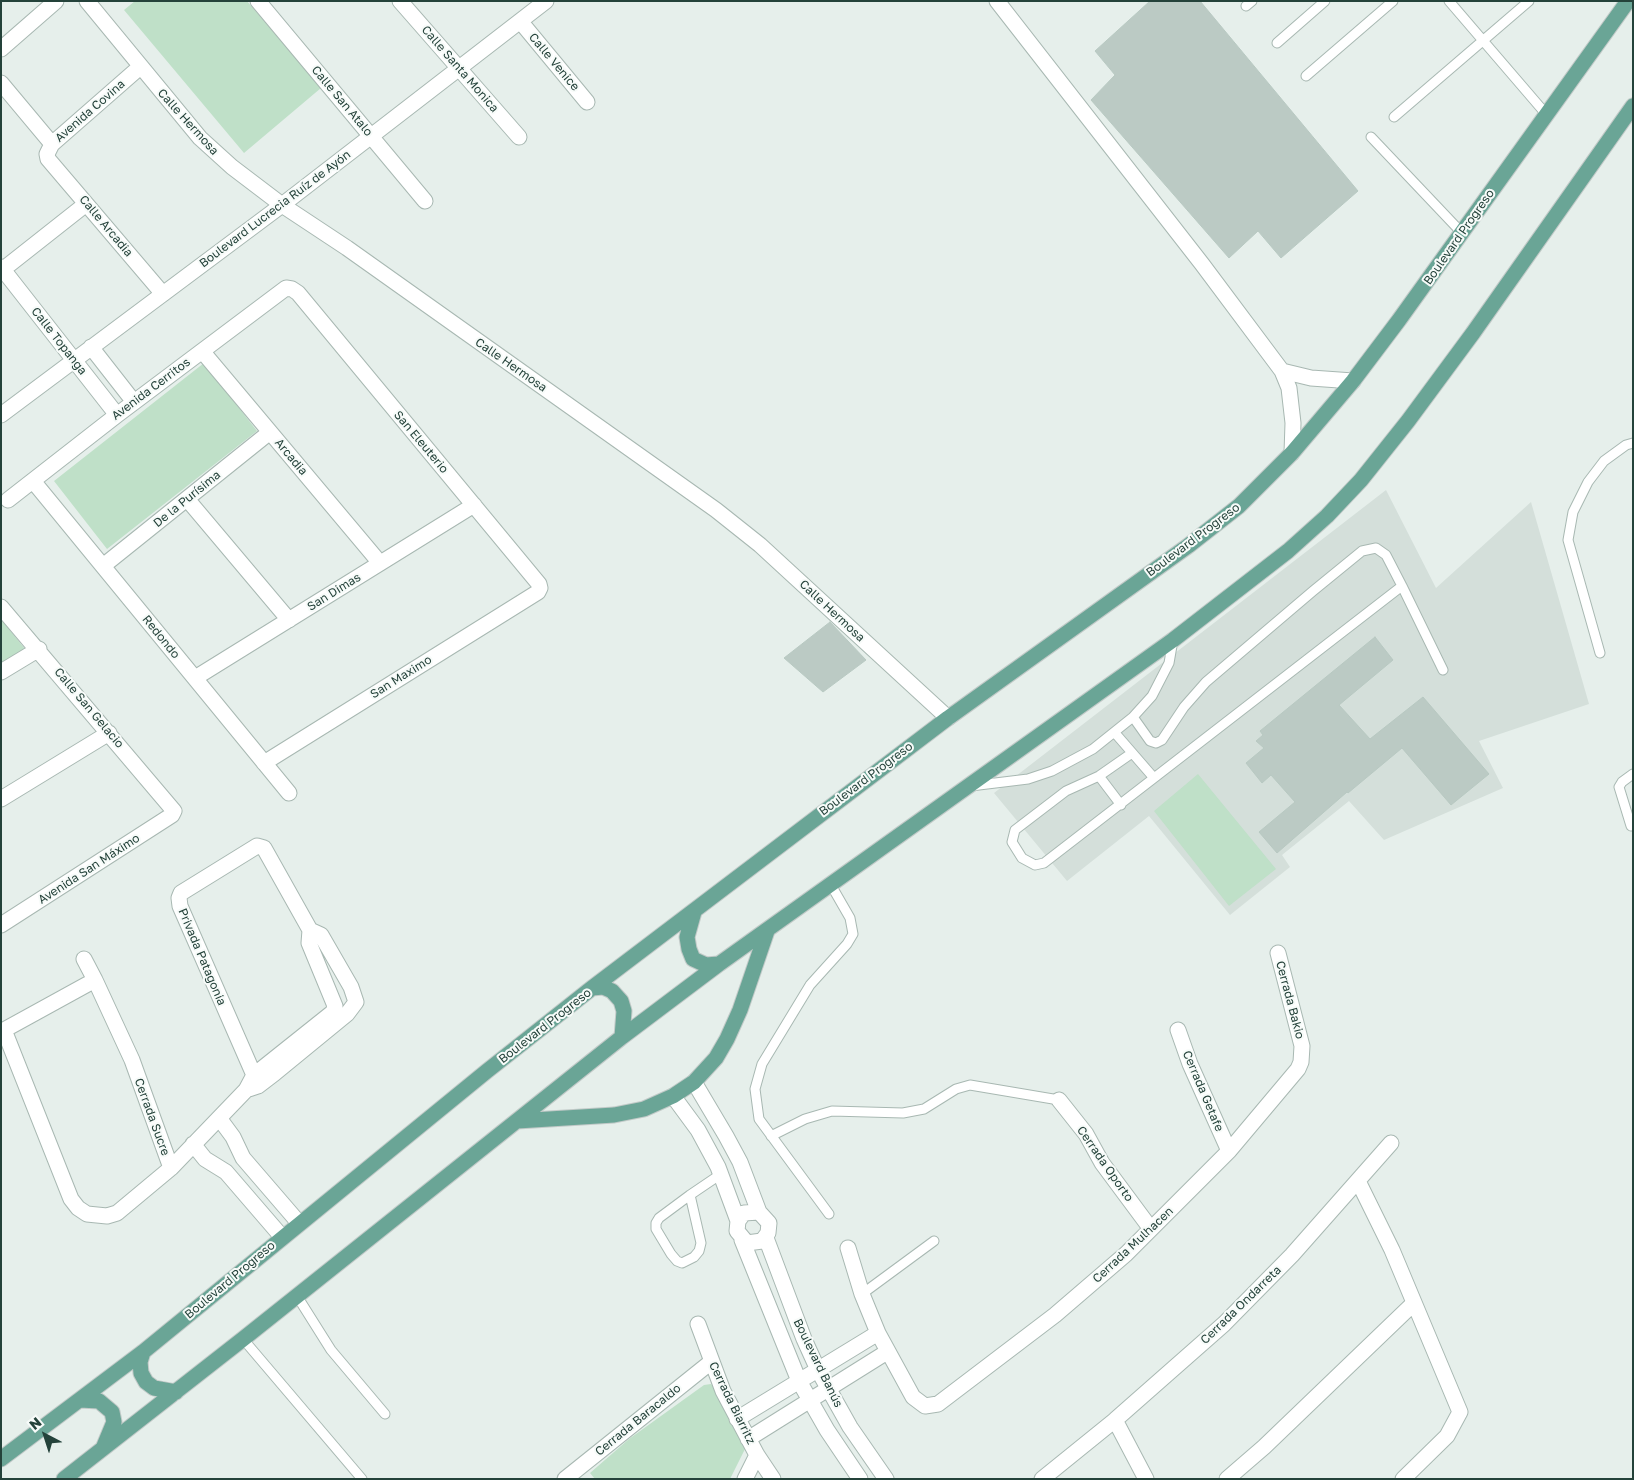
<!DOCTYPE html>
<html>
<head>
<meta charset="utf-8">
<style>
  body { margin:0 }
  #map { position:relative; width:1634px; height:1480px; overflow:hidden; background:#e6efeb; font-family:"Golos Text",sans-serif }
  canvas { display:block }
  .frame { position:absolute; inset:0; border:2px solid #24423a; pointer-events:none }
  .north { position:absolute; left:20px; top:1410px; width:50px; height:50px; -webkit-text-stroke:4px #f7fbf9; paint-order:stroke; rotate:320deg; font-size:14px; font-weight:700; line-height:20px; text-align:center; color:#24423a }
  .north::after { content:''; display:block; margin:auto; width:18px; height:22px; background:#24423a; clip-path:polygon(50% 0,100% 100%,50% 72%,0 100%) }
</style>
</head>
<body>
<div id="map">
<canvas width="1634" height="1480"></canvas>
<div class="frame"></div>
<div class="north">N</div>
</div>
<script>
const g = document.querySelector('canvas').getContext('2d');
g.lineJoin = 'round';
function paint(path, color) { g.fillStyle = color; g.fill(path, 'evenodd'); }
const toPath = rows => new Path2D(rows.map(r => 'M' + r).join(''));
function strokePath(path, color, width, dash) { g.strokeStyle = color; g.lineWidth = width; g.lineCap = dash ? 'butt' : 'round'; g.setLineDash(dash || []); g.stroke(path); }
function label(font, color, halo, rows, align = 'center') {
  g.font = font + ' "Golos Text",sans-serif'; g.lineWidth = 4; g.setLineDash([]); g.textBaseline = 'middle'; g.strokeStyle = halo; g.fillStyle = color; for (const [text, x, y, turn = 0] of rows) {
    g.save(); g.translate(x, y); g.rotate((+turn || 0) * Math.PI / 180); g.textAlign = isNaN(turn) ? turn : align; if (halo) g.strokeText(text, 0, 0); g.fillText(text, 0, 0); g.restore();
  }
}
paint(toPath([
  [1386,490,1436,588,1531,502,1589,704,1479,741,1503,788,1384,840,1349,801,1282,855,1290,867,1230,915,1149,816,1067,881,994,793]
]), '#d4dfda');
paint(toPath([
  [135,1,247,1,321,88,244,153,124,10],
  [204,363,257,431,107,549,54,481],
  [1,619,25,649,1,663],
  [1198,774,1276,869,1229,906,1154,811],
  [711,1384,717,1391,745,1449,730,1479,595,1479,590,1473,629,1439,704,1385]
]), '#bfe0c8');
const building = toPath([
  [1150,1,1200,1,1358,191,1281,258,1258,231,1229,258,1091,100,1115,75,1095,51,1150,1],
  [830,622,866,660,823,692,784,658,830,622],
  [1375,637,1393,660,1339,705,1370,739,1423,697,1489,774,1451,805,1402,748,1348,793,1347,792,1277,853,1259,832,1295,802,1271,775,1262,783,1246,763,1264,748,1256,741,1263,735,1260,731,1375,637]
]);
paint(building, '#bbcac4');
strokePath(building, '#b8c9c2', 1);
const lane = toPath([
  [1449,1,1546,114],
  [1246,6,1252,1],
  [1277,43,1325,1],
  [1306,76,1393,1],
  [1394,117,1529,1],
  [1371,137,1462,233],
  [1402,586,1443,670],
  [1600,653,1568,540,1573,512,1588,482,1604,461,1626,445,1633,443],
  [1115,733,1154,778,1402,586,1386,555,1376,548,1362,551,1313,591,1206,682,1184,707,1162,740,1156,743,1150,741,1133,717],
  [1132,753,1099,776,1066,791,1015,830,1012,842,1022,858,1035,865,1044,863,1154,778],
  [1099,776,1121,805],
  [971,786,1028,779,1052,771,1093,749,1133,717,1152,696,1169,663,1173,640],
  [1631,826,1619,787,1622,782,1633,774],
  [771,1136,805,1119,832,1111,903,1113,924,1109,956,1089,970,1085,1059,1100],
  [690,1195,701,1243,699,1251,694,1257,682,1263,677,1261,671,1254,656,1229,656,1223,659,1218,690,1195,721,1174],
  [829,1214,759,1119,755,1089,762,1064,810,985,847,944,853,934,850,918,831,885],
  [862,1294,934,1241],
  [297,1296,331,1350,385,1414],
  [243,1339,362,1479]
]);
const street = toPath([
  [87,1,200,138,232,167,282,205,347,248,716,510,760,545,948,718],
  [258,1,425,201],
  [400,1,519,137],
  [997,1,1202,264,1282,371,1289,388,1293,423,1292,453],
  [520,21,587,102],
  [1,49,56,1],
  [140,67,52,144,47,154,48,159,163,294],
  [1,83,52,144],
  [1,267,117,415],
  [1,271,86,204],
  [91,347,134,402],
  [202,351,380,563],
  [1282,371,1311,378,1353,381],
  [1,415,282,205,546,1],
  [33,481,289,793],
  [187,499,289,620],
  [8,500,117,415,286,288,292,289,298,293,539,584,540,588,538,592,264,763],
  [103,566,270,432],
  [1,607,174,811,172,815,1,925],
  [1,672,39,649],
  [195,678,474,505],
  [1,799,109,733],
  [310,930,309,943,335,1006],
  [84,959,95,980],
  [1178,1030,1190,1064,1229,1151],
  [257,1082,180,906,179,898,181,893,257,846,264,848,310,930,321,935,351,987,356,1002],
  [694,1082,726,1136,740,1162,759,1212,769,1223,768,1233,762,1241,747,1243,737,1231,738,1221,744,1213,759,1212],
  [249,1089,258,1086,275,1073,347,1014,356,1002],
  [673,1096,698,1130,718,1167,738,1221],
  [1059,1100,1086,1134,1102,1163,1151,1229],
  [219,1118,233,1137,243,1158,299,1223],
  [193,1144,205,1159,226,1172,282,1237],
  [171,1168,132,1060,95,980,4,1030,71,1199,78,1208,87,1214,107,1216,117,1213,171,1168,246,1090,254,1075,333,1012,335,1006],
  [1358,1181,1392,1250,1460,1412,1447,1436,1403,1479],
  [766,1238,804,1339,818,1370,850,1427,886,1479],
  [742,1240,799,1381,827,1430,860,1479],
  [848,1248,862,1294,878,1333,913,1397,925,1406,938,1404,1055,1315,1126,1254,1229,1151,1298,1069,1301,1062,1302,1046,1278,953],
  [698,1324,723,1391,757,1455,773,1479],
  [737,1419,878,1333],
  [1115,1420,1146,1479],
  [748,1439,887,1352],
  [565,1479,711,1362],
  [745,1479,757,1455],
  [1042,1479,1115,1420,1224,1324,1292,1255,1391,1143],
  [1227,1479,1264,1447,1414,1303]
]);
const primary = toPath([
  [694,912,687,937,689,949,693,959,706,965,719,964],
  [592,988,603,987,612,991,621,1001,624,1011,622,1037],
  [517,1121,614,1115,644,1109,673,1096,694,1082,716,1058,727,1039,740,1010,767,931],
  [143,1352,140,1362,141,1373,146,1382,154,1388,176,1392],
  [80,1400,99,1401,112,1412,114,1422,104,1446],
  [1,1459,143,1352,487,1071,592,988,948,718,1188,546,1239,506,1292,453,1353,381,1399,320,1628,1],
  [64,1479,243,1339,622,1037,719,964,1173,640,1288,551,1327,516,1361,480,1408,421,1473,333,1633,106]
]);
strokePath(lane, '#a8b8b2', 11);
strokePath(street, '#a8b8b2', 17);
strokePath(primary, '#c2cac8', 17);
strokePath(lane, '#fff', 9);
strokePath(street, '#fff', 15);
strokePath(primary, '#6aa596', 15);
label('12px', '#24423a', '#f7fbf9', [
  ["Calle Venice",554,62,50],
  ["Calle Santa Monica",460,69,49],
  ["Calle San Atalo",342,101,50],
  ["Avenida Covina",90,111,-41],
  ["Calle Hermosa",188,122,48],
  ["Boulevard Lucrecia Ruíz de Ayón",275,209,-37],
  ["Calle Arcadia",106,226,50],
  ["Boulevard Progreso",1459,237,-55],
  ["Calle Topanga",59,341,52],
  ["Calle Hermosa",511,365,35],
  ["Avenida Cerritos",151,389,-37],
  ["San Eleuterio",421,442,50],
  ["Arcadia",291,457,50],
  ["De la Purísima",187,499,-39],
  ["Boulevard Progreso",1193,540,-37],
  ["San Dimas",334,592,-32],
  ["Calle Hermosa",832,611,43],
  ["Redondo",161,637,51],
  ["San Maximo",401,677,-32],
  ["Calle San Gelacio",89,708,50],
  ["Boulevard Progreso",866,779,-37],
  ["Avenida San Máximo",89,869,-33],
  ["Privada Patagonia",202,957,67],
  ["Cerrada Bakio",1290,1000,75],
  ["Boulevard Progreso",545,1026,-38],
  ["Cerrada Getafe",1203,1091,67],
  ["Cerrada Sucre",152,1117,70],
  ["Cerrada Oporto",1105,1164,55],
  ["Cerrada Mulhacen",1133,1245,-43],
  ["Boulevard Progreso",230,1280,-40],
  ["Cerrada Ondarreta",1241,1305,-44],
  ["Boulevard Banús",818,1363,64],
  ["Cerrada Biarritz",732,1403,64],
  ["Cerrada Baracaldo",638,1420,-39]
]);
</script>
</body>
</html>
